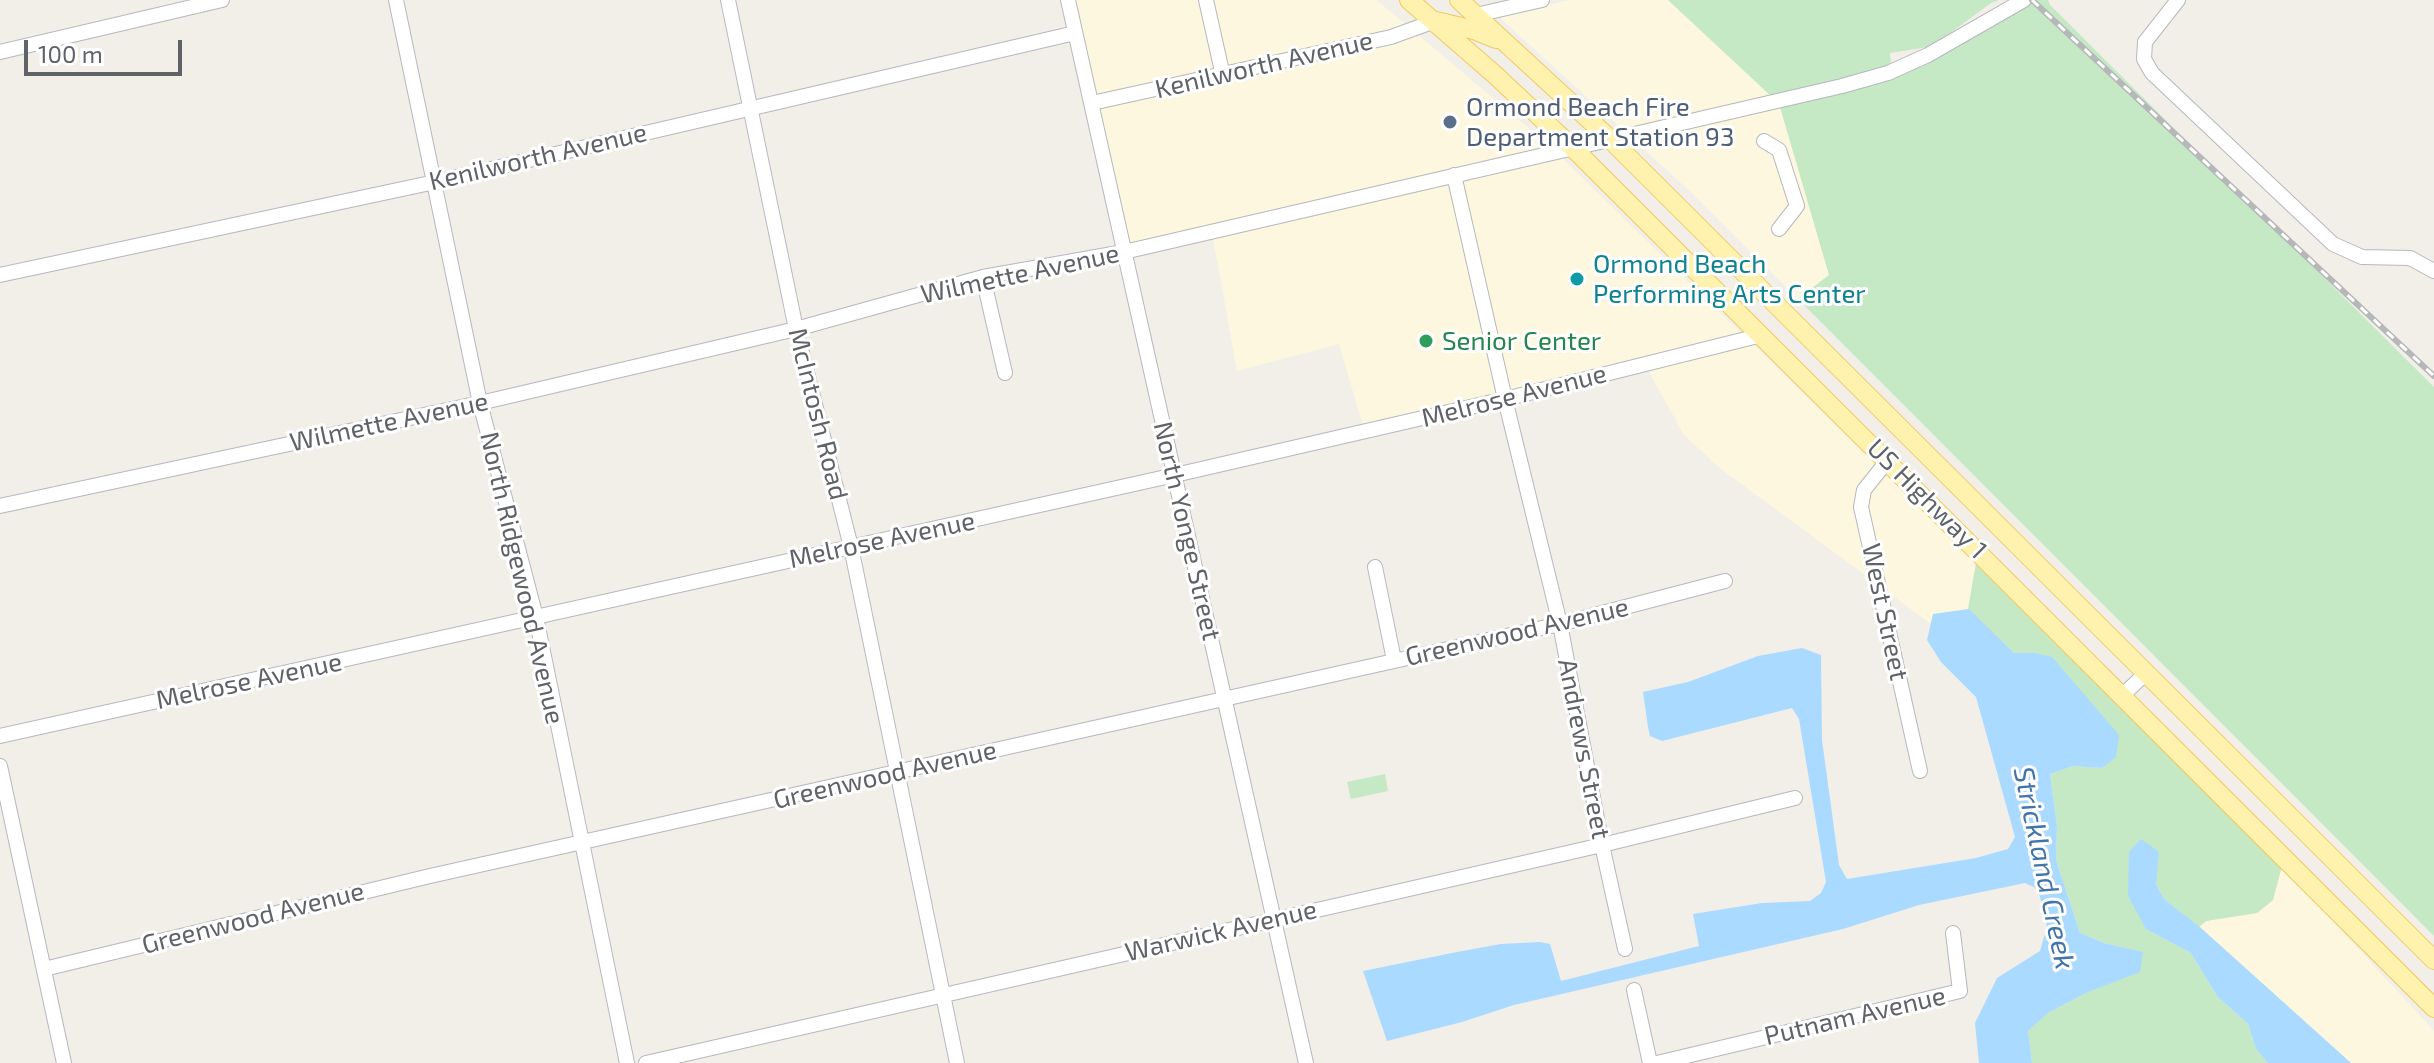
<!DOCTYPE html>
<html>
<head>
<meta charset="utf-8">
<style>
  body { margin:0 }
  #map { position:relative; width:2434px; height:1063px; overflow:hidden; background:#f1efe8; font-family:"Exo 2",sans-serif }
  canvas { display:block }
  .scale { position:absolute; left:24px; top:40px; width:158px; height:36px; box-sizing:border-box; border:4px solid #5f6368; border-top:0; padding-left:10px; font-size:24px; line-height:28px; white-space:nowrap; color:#5f6368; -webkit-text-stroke:6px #fff; paint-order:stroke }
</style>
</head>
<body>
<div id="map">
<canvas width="2434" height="1063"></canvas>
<div class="scale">100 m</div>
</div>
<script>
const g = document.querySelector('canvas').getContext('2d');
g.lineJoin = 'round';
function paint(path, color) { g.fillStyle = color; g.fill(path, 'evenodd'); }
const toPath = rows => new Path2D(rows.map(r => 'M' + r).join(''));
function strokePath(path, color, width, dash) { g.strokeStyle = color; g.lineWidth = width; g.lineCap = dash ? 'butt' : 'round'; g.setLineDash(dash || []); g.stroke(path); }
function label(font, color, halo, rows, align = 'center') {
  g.font = font + ' "Exo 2",sans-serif'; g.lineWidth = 6; g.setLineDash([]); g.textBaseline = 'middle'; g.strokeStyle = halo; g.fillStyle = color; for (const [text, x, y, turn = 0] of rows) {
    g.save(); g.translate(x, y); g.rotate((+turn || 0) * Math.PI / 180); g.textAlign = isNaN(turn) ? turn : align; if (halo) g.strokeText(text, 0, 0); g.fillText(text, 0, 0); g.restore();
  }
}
paint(toPath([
  [1074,0,1200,0,1216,71,1096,96],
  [1212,0,1376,0,1407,25,1227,69],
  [1570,0,1668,0,1772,97,1623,130,1498,16],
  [1417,34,1551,147,1129,245,1098,108,1219,83,1392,43],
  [1780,107,1829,275,1798,299,1692,193,1634,140],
  [1763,133,1782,144,1801,210,1779,237,1771,229,1791,205,1775,154,1757,143],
  [1561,157,1742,334,1509,392,1461,180],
  [1450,182,1498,395,1363,426,1339,344,1237,371,1213,238],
  [1753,344,1877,465,1866,477,1872,580,1721,469,1684,435,1648,370],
  [1885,472,1976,563,1968,609,1934,614,1931,624,1885,590,1867,506,1869,493],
  [2282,866,2434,1031,2434,1063,2351,1063,2199,927,2206,921,2258,913,2273,900]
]), '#fef7e0');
paint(toPath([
  [1668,0,1999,0,1991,3,1949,34,1928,47,1890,53,1891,65,1841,81,1772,97],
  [2037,0,2048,0,2050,5,2434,387,2434,936,1798,299,1829,275,1780,107,1930,61],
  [1976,563,2282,866,2273,900,2257,913,2206,921,2199,927,2164,899,2156,884,2146,929,2191,953,2217,996,2248,1024,2256,1049,2268,1063,2032,1063,2028,1031,2048,1013,2088,992,2142,952,2104,943,2080,933,2056,860,2057,826,2050,774,2073,766,2103,768,2035,653,2014,653,1968,609],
  [1385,774,1388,791,1351,799,1347,782]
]), '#c5e8c5');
paint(toPath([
  [1969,609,2014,653,2035,653,2052,657,2119,735,2116,757,2102,768,2073,766,2050,774,2057,826,2056,860,2080,933,2104,943,2143,952,2140,972,2088,992,2048,1013,2028,1031,2032,1063,1979,1063,1975,1023,1997,978,2040,951,2047,927,2038,889,2025,883,1919,905,1843,929,1514,1005,1462,1022,1387,1041,1363,971,1457,952,1501,944,1540,942,1550,944,1561,981,1699,946,1693,914,1762,903,1810,901,1821,893,1826,882,1799,719,1792,708,1662,741,1650,736,1648,727,1643,692,1688,682,1758,656,1802,648,1821,655,1822,740,1839,865,1847,879,1976,858,2008,849,2015,837,1976,697,1941,662,1927,640,1933,614],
  [2141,839,2159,852,2156,884,2164,899,2201,928,2351,1063,2268,1063,2256,1049,2248,1024,2217,996,2191,953,2146,929,2128,896,2129,852]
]), '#aadaff');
const minor = toPath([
  [396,0,480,403,536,617,627,1063],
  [728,0,796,329,851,547,957,1063],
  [1068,0,1306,1063],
  [1206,0,1223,76],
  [2178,0,2145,42,2144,59,2152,73,2333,244,2362,257,2410,258,2434,271],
  [1476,15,1542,0],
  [0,52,222,0],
  [1092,103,1391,37,1435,21],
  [1764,141,1779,150,1797,206,1779,229],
  [1454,175,1505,399,1560,624,1602,845,1625,949],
  [0,275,435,182,1075,33],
  [983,277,1005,373],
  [1888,460,1864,490,1861,507,1920,771],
  [0,506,480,403,796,329,983,277,1124,252,1842,86,1888,73,1928,55,2024,0],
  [1375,567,1394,660],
  [2123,695,2146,673],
  [0,736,1175,475,1505,399,1762,335],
  [0,766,64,1063],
  [44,969,430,876,1560,624,1725,581],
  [1634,990,1650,1063],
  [646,1063,1602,845,1795,798],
  [1657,1063,1960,991,1953,933]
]);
const major = toPath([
  [1409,0,1494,74,1573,148,2434,1008],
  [1459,0,1610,139,2434,960],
  [1436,21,1474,30,1496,39]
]);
strokePath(minor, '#b5b8bc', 16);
strokePath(major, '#f2c960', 20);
strokePath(minor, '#fff', 14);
strokePath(major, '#fff2af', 18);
const rail = toPath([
  [2032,0,2434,376]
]);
strokePath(rail, '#b6b7b8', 6);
strokePath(rail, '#fff', 3, [9]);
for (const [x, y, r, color] of [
  [1450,122,8,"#5c6f8a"],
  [1577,279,8,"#0f9aa8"],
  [1426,341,8,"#2e9e5b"]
]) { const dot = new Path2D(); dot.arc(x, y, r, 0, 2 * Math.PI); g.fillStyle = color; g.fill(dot); strokePath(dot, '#fff', 3); }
label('26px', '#5f6368', '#fff', [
  ["Kenilworth Avenue",1264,65,-13],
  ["Kenilworth Avenue",538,157,-13],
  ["Wilmette Avenue",1020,274,-12],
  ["Melrose Avenue",1514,396,-14],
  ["McIntosh Road",818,414,76],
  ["Wilmette Avenue",389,422,-12],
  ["US Highway 1",1927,499,45],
  ["North Yonge Street",1187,531,77],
  ["Melrose Avenue",882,540,-12],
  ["North Ridgewood Avenue",522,578,77],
  ["West Street",1885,612,78],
  ["Greenwood Avenue",1517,632,-13],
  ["Melrose Avenue",249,681,-12],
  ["Andrews Street",1584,749,79],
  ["Greenwood Avenue",885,775,-13],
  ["Greenwood Avenue",253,918,-14],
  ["Warwick Avenue",1221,931,-13],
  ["Putnam Avenue",1855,1016,-13]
]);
label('26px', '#4e5e75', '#fff', [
  ["Ormond Beach Fire",1466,107],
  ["Department Station 93",1466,137]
], 'left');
label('26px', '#0d838f', '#fff', [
  ["Ormond Beach",1593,264],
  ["Performing Arts Center",1593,294]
], 'left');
label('26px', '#27864d', '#fff', [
  ["Senior Center",1442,341]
], 'left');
label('italic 28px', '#4174aa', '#fff', [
  ["Strickland Creek",2044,868,78]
]);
</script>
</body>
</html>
